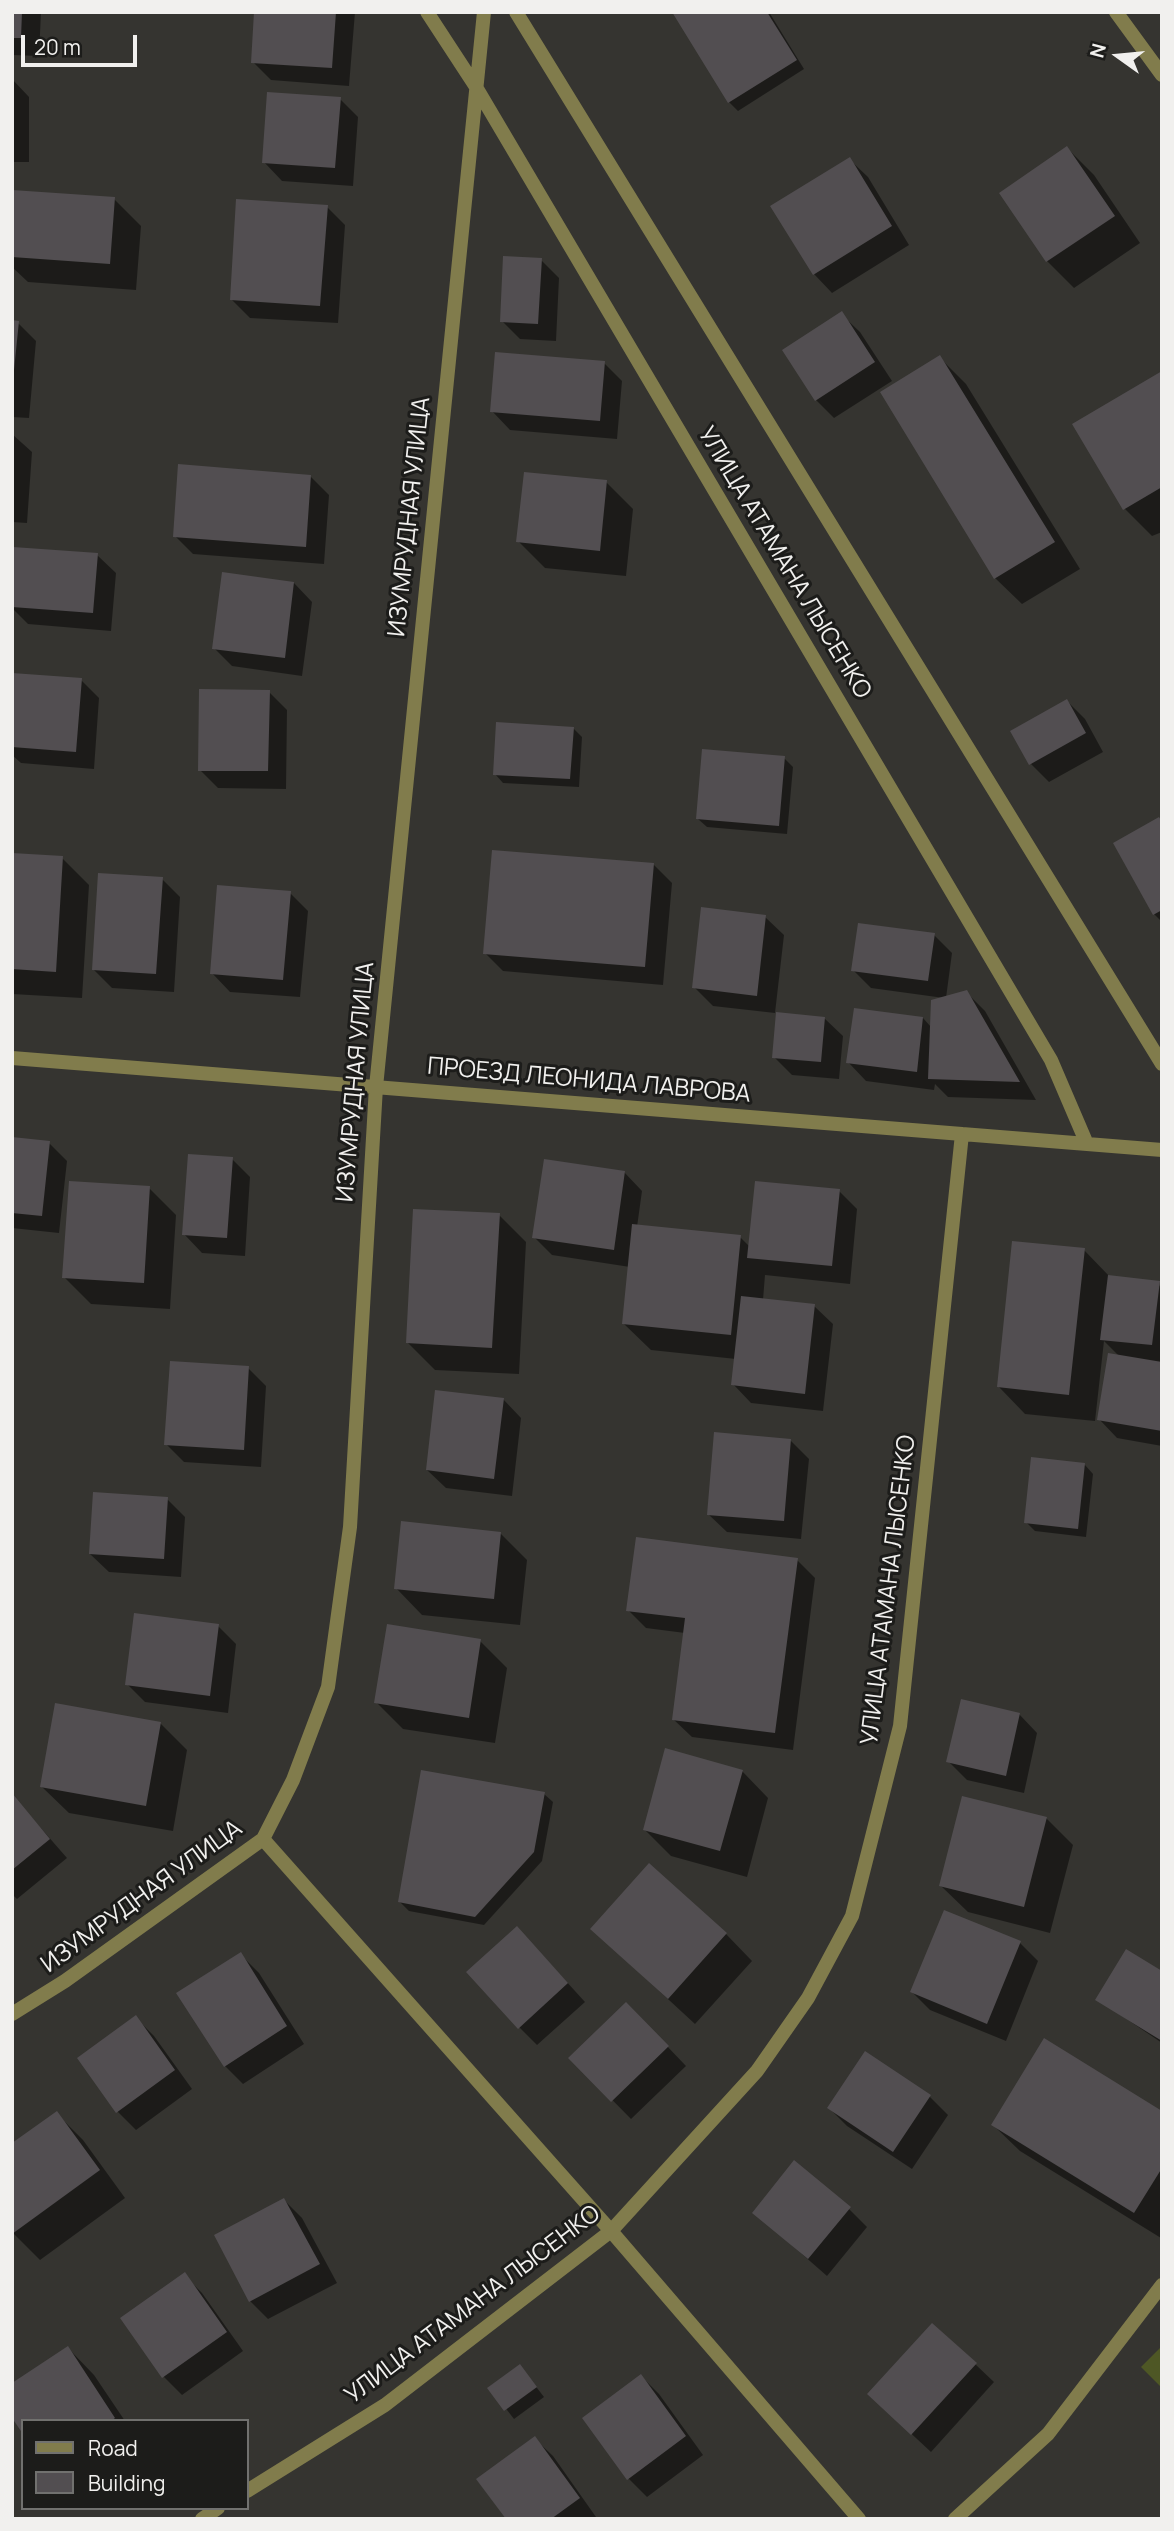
<!DOCTYPE html>
<html>
<head>
<meta charset="utf-8">
<style>
  body { margin:0 }
  #map { position:relative; width:1174px; height:2531px; overflow:hidden; background:#353430; font-family:Manrope,sans-serif }
  canvas { display:block }
  .frame { position:absolute; inset:0; border:14px solid #f1f0ee; pointer-events:none }
  .legend { position:absolute; left:21px; top:2419px; width:228px; height:91px; box-sizing:border-box; background:#1c1c1a; border:2px solid #71716f; margin:0; padding:9px 12px; list-style:none; font-size:21px; color:#f1f0ee }
  .legend li { display:flex; align-items:center; gap:14px; height:35px }
  .legend b { width:35px; border:2px solid #71716f }
  .north { position:absolute; left:1083px; top:21px; width:70px; height:70px; -webkit-text-stroke:5px #1c1c1a; paint-order:stroke; rotate:285deg; font-size:19px; font-weight:700; line-height:28px; text-align:center; color:#f1f0ee }
  .north::after { content:''; display:block; margin:auto; width:24px; height:32px; background:#f1f0ee; clip-path:polygon(50% 0,100% 100%,50% 72%,0 100%) }
  .scale { position:absolute; left:21px; top:35px; width:116px; height:32px; box-sizing:border-box; border:4px solid #f1f0ee; border-top:0; padding-left:9px; font-size:21px; line-height:24px; white-space:nowrap; color:#f1f0ee; -webkit-text-stroke:5px #1c1c1a; paint-order:stroke }
</style>
</head>
<body>
<div id="map">
<canvas width="1174" height="2531"></canvas>
<div class="frame"></div>
<ul class="legend">
<li><b style="height:9px;background:#817c4c"></b>Road</li>
<li><b style="height:19px;background:#524e51"></b>Building</li>
</ul>
<div class="north">N</div>
<div class="scale">20 m</div>
</div>
<script>
const g = document.querySelector('canvas').getContext('2d');
g.lineJoin = 'round';
function paint(path, color) { g.fillStyle = color; g.fill(path, 'evenodd'); }
const toPath = rows => new Path2D(rows.map(r => 'M' + r).join(''));
function strokePath(path, color, width, dash) { g.strokeStyle = color; g.lineWidth = width; g.lineCap = dash ? 'butt' : 'round'; g.setLineDash(dash || []); g.stroke(path); }
function label(font, color, halo, rows, align = 'center') {
  g.font = font + ' Manrope,sans-serif'; g.lineWidth = 6; g.setLineDash([]); g.textBaseline = 'middle'; g.strokeStyle = halo; g.fillStyle = color; for (const [text, x, y, turn = 0] of rows) {
    g.save(); g.translate(x, y); g.rotate((+turn || 0) * Math.PI / 180); g.textAlign = isNaN(turn) ? turn : align; if (halo) g.strokeText(text, 0, 0); g.fillText(text, 0, 0); g.restore();
  }
}
paint(toPath([
  [1162,2346,1162,2388,1141,2367]
]), '#4e5725');
paint(toPath([
  [12,12,41,12,39,56,12,55],
  [256,12,355,12,349,86,271,80,253,62],
  [674,12,769,12,804,69,738,111,729,102],
  [12,79,29,97,29,162,12,162],
  [340,99,358,117,353,186,282,181,264,162],
  [1067,148,1094,175,1140,243,1074,288,1047,261,1002,193],
  [849,159,868,177,909,245,832,293,814,274],
  [12,192,114,199,141,226,136,290,28,282,12,267],
  [327,207,345,225,338,323,250,318,231,299],
  [541,260,559,278,556,341,520,339,502,321],
  [841,314,860,332,892,381,834,418,816,400,784,351],
  [12,322,18,323,36,341,29,418,12,417],
  [939,357,966,384,1080,569,1022,604,995,578],
  [604,363,622,381,617,439,510,430,492,411],
  [1162,373,1162,532,1152,536,1125,509,1075,424],
  [12,434,32,452,27,523,12,522],
  [310,476,329,495,324,564,193,554,175,536],
  [606,482,633,509,626,576,545,568,518,541],
  [15,549,97,555,116,573,111,631,28,624,12,608],
  [294,583,312,602,302,676,232,666,214,648],
  [12,675,81,680,99,698,94,769,21,763,12,755],
  [269,692,287,710,286,789,218,788,200,770],
  [1067,701,1085,719,1103,752,1049,782,1031,764],
  [573,728,582,737,579,787,503,783,495,774],
  [784,758,793,767,787,834,707,827,698,819],
  [1162,822,1162,922,1154,914],
  [12,855,62,858,89,885,82,998,12,994],
  [654,865,672,883,663,985,503,971,485,953],
  [162,879,180,897,174,992,112,988,94,970],
  [290,893,308,911,300,997,230,992,212,973],
  [765,917,784,935,775,1013,713,1006,694,987],
  [934,935,952,953,946,998,966,992,985,1011,1036,1100,948,1097,935,1084,934,1090,866,1081,848,1062,923,1018,931,1027,944,998,871,988,853,970],
  [824,1018,843,1036,839,1079,792,1075,774,1057],
  [12,1139,49,1143,67,1161,59,1233,12,1228],
  [232,1159,250,1177,245,1256,202,1253,184,1234],
  [624,1172,642,1191,637,1227,740,1237,750,1247,839,1191,857,1209,850,1284,765,1275,763,1300,814,1306,833,1324,823,1411,751,1403,733,1384,736,1359,651,1350,624,1324,630,1267,552,1255,534,1237],
  [149,1188,176,1215,170,1309,91,1304,64,1277],
  [499,1215,526,1242,519,1374,435,1370,408,1343],
  [1084,1250,1111,1278,1162,1286,1162,1446,1117,1438,1099,1419,1120,1357,1104,1341,1095,1421,1025,1414,999,1387],
  [248,1368,266,1386,261,1467,184,1462,166,1444],
  [503,1399,521,1418,512,1496,446,1488,427,1470],
  [790,1440,809,1459,801,1539,727,1532,708,1514],
  [1085,1465,1093,1474,1086,1537,1035,1531,1026,1522],
  [167,1499,185,1517,181,1577,109,1572,90,1554],
  [500,1533,527,1560,520,1625,422,1615,396,1588],
  [797,1560,815,1578,793,1750,692,1737,673,1719,685,1633,646,1628,628,1610],
  [218,1626,236,1644,228,1713,145,1702,127,1684],
  [480,1641,507,1668,495,1743,403,1729,376,1702],
  [1019,1714,1037,1733,1024,1793,967,1780,948,1761],
  [160,1723,187,1750,173,1831,69,1813,42,1787],
  [742,1771,768,1798,747,1877,671,1856,645,1830],
  [544,1794,553,1802,542,1861,484,1925,409,1911,400,1902],
  [12,1795,67,1858,17,1899,12,1894],
  [1046,1818,1073,1845,1050,1933,968,1912,941,1886],
  [592,1929,726,1934,752,1961,695,2024],
  [1020,1943,1038,1961,1006,2041,930,2010,912,1992],
  [535,1947,585,2002,537,2045,519,2027],
  [241,1955,259,1973,304,2044,243,2084,225,2066],
  [1162,1973,1162,2043,1097,1999],
  [136,2018,154,2036,192,2089,136,2130,118,2112,79,2058],
  [644,2022,686,2066,631,2119,571,2058],
  [866,2053,930,2097,948,2115,912,2169,847,2126,829,2108],
  [56,2113,83,2140,125,2198,40,2260,12,2232],
  [1162,2113,1161,2238,1020,2151,993,2125],
  [284,2200,302,2218,337,2283,268,2319,250,2301],
  [849,2209,867,2227,827,2276,754,2212],
  [184,2275,202,2293,243,2351,182,2395,164,2377],
  [68,2348,94,2375,125,2421,23,2421],
  [975,2364,994,2382,931,2452,888,2412],
  [520,2366,544,2397,514,2419,490,2388],
  [641,2376,659,2394,703,2455,647,2497,628,2478],
  [534,2438,553,2456,596,2517,508,2519]
]), '#0007');
paint(toPath([
  [12,12,22,12,21,38,12,38],
  [254,12,336,12,332,68,251,63],
  [672,12,767,12,797,60,728,103],
  [267,92,341,97,335,168,262,163],
  [1067,146,1115,216,1046,262,999,193],
  [850,157,892,226,813,275,770,206],
  [12,190,115,197,110,264,12,257],
  [236,199,328,205,320,306,230,300],
  [503,256,542,258,538,324,500,322],
  [842,311,875,362,815,401,782,350],
  [12,320,19,321,14,370,12,370],
  [495,352,605,361,600,421,490,412],
  [940,355,1055,542,994,579,880,392],
  [1162,371,1162,487,1123,510,1072,424],
  [178,464,311,475,306,547,173,537],
  [524,472,607,480,600,551,516,542],
  [13,547,98,553,93,613,12,607],
  [222,572,294,582,285,658,212,649],
  [12,673,82,678,76,752,12,747],
  [199,689,270,690,268,771,198,771],
  [1067,699,1086,733,1029,765,1010,731],
  [496,722,574,727,570,779,493,775],
  [702,749,785,756,779,826,696,819],
  [1159,817,1162,822,1162,910,1153,915,1113,843],
  [492,850,654,863,645,967,483,954],
  [12,853,63,856,56,972,12,969],
  [98,873,163,877,156,974,92,970],
  [217,885,291,891,283,980,210,974],
  [701,907,766,915,757,996,692,988],
  [858,923,935,933,928,981,851,971],
  [967,990,1020,1082,928,1079,931,1000],
  [854,1008,923,1017,917,1072,846,1063],
  [776,1012,825,1017,821,1062,772,1058],
  [12,1137,50,1141,42,1216,12,1213],
  [188,1154,233,1157,227,1238,182,1235],
  [544,1159,625,1171,614,1250,532,1238],
  [69,1181,150,1186,144,1283,62,1278],
  [755,1181,840,1189,832,1266,747,1258],
  [413,1209,500,1213,492,1348,406,1343],
  [632,1224,741,1235,731,1335,622,1324],
  [1012,1241,1085,1248,1069,1395,997,1387],
  [1108,1275,1160,1281,1152,1345,1100,1340],
  [741,1296,815,1304,805,1394,731,1385],
  [1108,1353,1162,1362,1162,1431,1097,1420],
  [170,1361,249,1366,244,1450,164,1445],
  [435,1390,504,1398,494,1479,426,1470],
  [714,1432,791,1439,784,1521,707,1515],
  [1031,1457,1085,1463,1078,1529,1024,1523],
  [93,1492,168,1497,164,1559,89,1554],
  [401,1521,501,1532,494,1599,394,1589],
  [636,1537,798,1558,775,1733,672,1720,685,1618,626,1611],
  [134,1613,219,1624,210,1696,125,1685],
  [387,1624,481,1639,469,1718,374,1703],
  [961,1699,1020,1713,1006,1776,946,1762],
  [55,1703,161,1722,146,1806,40,1787],
  [665,1748,743,1770,720,1851,643,1830],
  [421,1770,545,1792,534,1852,475,1917,398,1902],
  [12,1793,50,1839,12,1870],
  [962,1796,1047,1817,1024,1907,939,1886],
  [649,1863,727,1933,668,1999,590,1929],
  [944,1910,1021,1941,987,2024,910,1992],
  [517,1926,568,1983,518,2029,466,1972],
  [1126,1949,1162,1971,1162,2041,1095,2000],
  [241,1952,287,2026,224,2067,176,1993],
  [626,2002,669,2046,611,2102,568,2058],
  [136,2015,175,2070,116,2113,77,2058],
  [1044,2038,1162,2111,1162,2168,1134,2213,991,2125],
  [865,2051,931,2095,893,2152,827,2108],
  [57,2111,100,2170,12,2234,12,2143],
  [794,2160,851,2207,808,2259,752,2213],
  [284,2198,320,2264,249,2302,214,2235],
  [185,2272,227,2332,162,2378,120,2318],
  [932,2323,977,2363,911,2435,867,2394],
  [68,2346,115,2418,111,2421,23,2421,23,2434,12,2418,12,2383],
  [520,2364,537,2387,504,2411,487,2388],
  [641,2374,686,2436,627,2480,582,2418],
  [535,2436,580,2498,551,2519,506,2519,476,2479]
]), '#524e51');
strokePath(toPath([
  [516,12,1162,1064]
]), '#817c4c', 14);
strokePath(toPath([
  [427,12,476,87,1051,1060,1087,1144],
  [1116,12,1162,75],
  [12,1058,1162,1150],
  [263,1839,611,2231,859,2519],
  [12,2014,65,1981,263,1839,293,1780,328,1687,350,1527,376,1087,484,12],
  [247,2491,385,2405,611,2231,757,2071,808,1998,852,1916,900,1726,962,1134],
  [202,2519,218,2508],
  [955,2519,1048,2434,1162,2285]
]), '#817c4c', 14);
label('24px', '#f1f0ee', '#1c1c1a', [
  ["ИЗУМРУДНАЯ УЛИЦА",410,517,-84],
  ["УЛИЦА АТАМАНА ЛЫСЕНКО",784,563,59],
  ["ПРОЕЗД ЛЕОНИДА ЛАВРОВА",589,1081,5],
  ["ИЗУМРУДНАЯ УЛИЦА",356,1082,-85],
  ["УЛИЦА АТАМАНА ЛЫСЕНКО",889,1590,-83],
  ["ИЗУМРУДНАЯ УЛИЦА",142,1897,-36],
  ["УЛИЦА АТАМАНА ЛЫСЕНКО",473,2305,-37]
]);
</script>
</body>
</html>
